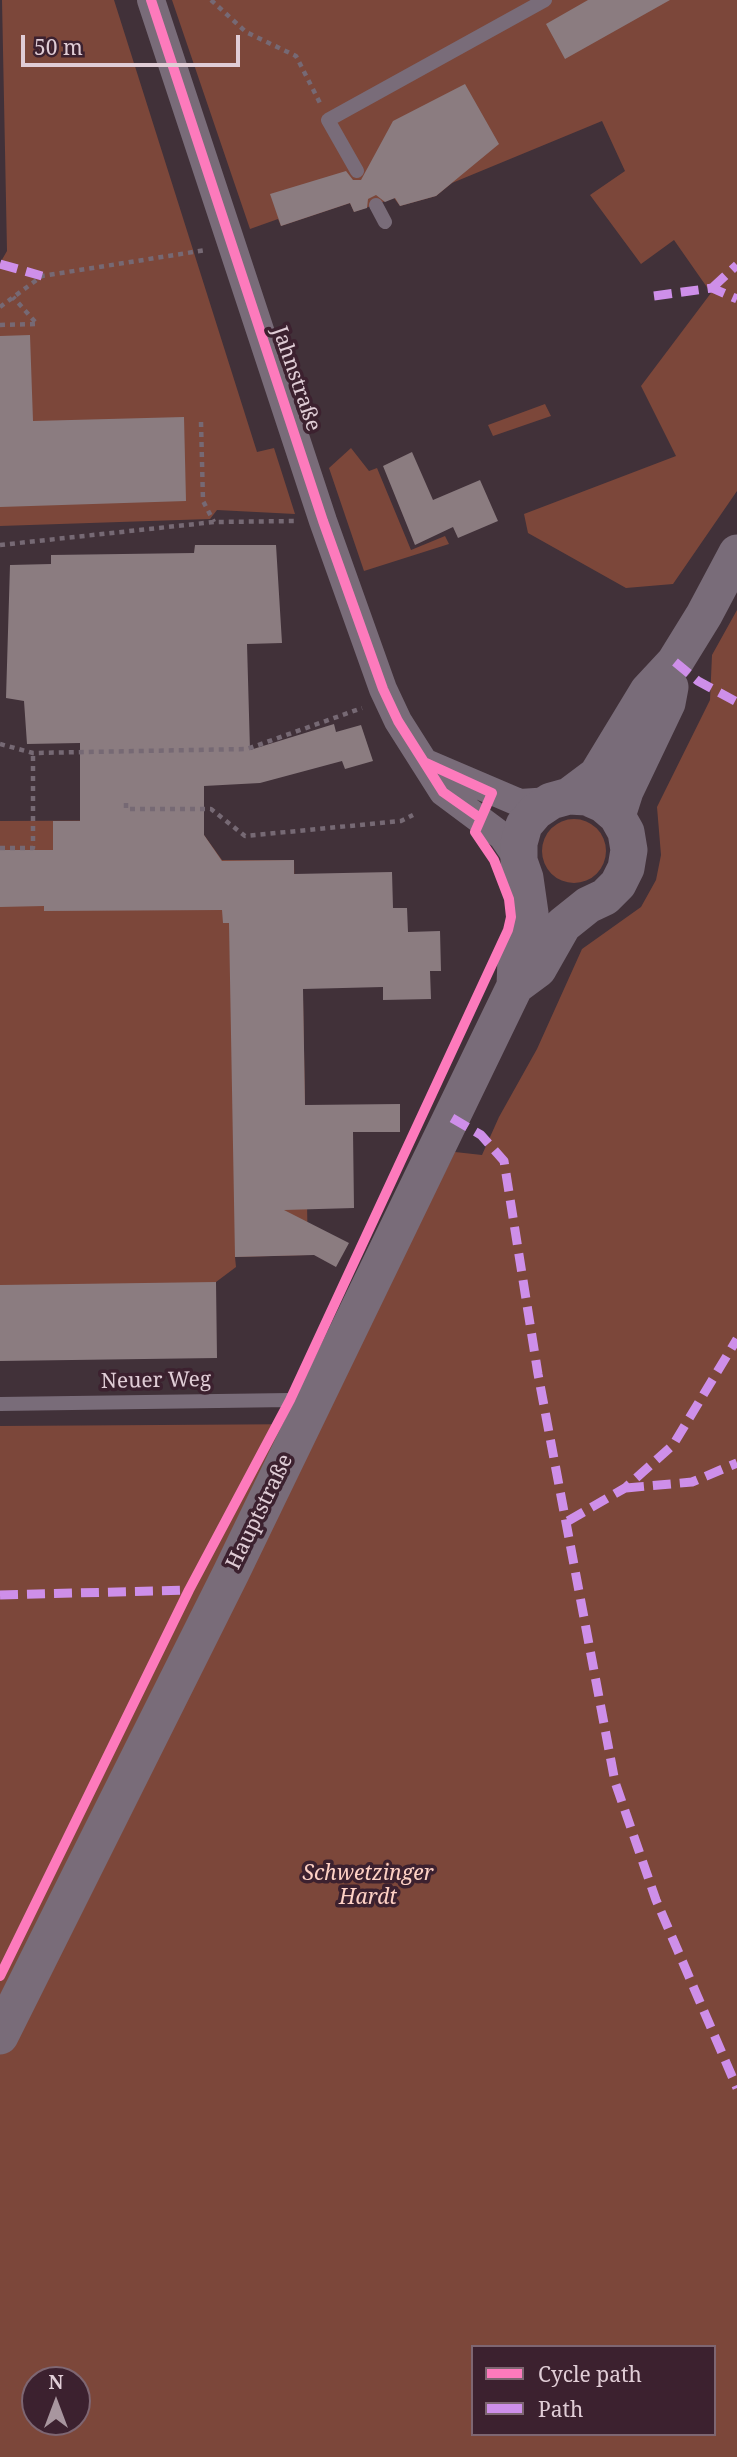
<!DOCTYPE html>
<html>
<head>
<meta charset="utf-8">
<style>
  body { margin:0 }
  #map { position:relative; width:737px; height:2457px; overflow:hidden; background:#413139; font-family:"Noto Serif",serif }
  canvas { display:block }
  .legend { position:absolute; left:471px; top:2345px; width:245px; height:91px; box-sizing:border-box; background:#3c212f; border:2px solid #7e6672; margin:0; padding:9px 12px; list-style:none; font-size:21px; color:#e0cdd6 }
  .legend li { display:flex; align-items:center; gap:14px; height:35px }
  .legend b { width:35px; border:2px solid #7e6672 }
  .north { position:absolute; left:21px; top:2366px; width:70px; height:70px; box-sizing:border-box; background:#3c212f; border:2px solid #7e6672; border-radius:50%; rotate:0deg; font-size:19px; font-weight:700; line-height:28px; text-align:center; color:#e0cdd6 }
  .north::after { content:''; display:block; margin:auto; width:24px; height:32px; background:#a8969f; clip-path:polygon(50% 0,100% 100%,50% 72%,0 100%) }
  .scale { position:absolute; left:21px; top:35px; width:219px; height:32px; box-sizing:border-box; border:4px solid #e0cdd6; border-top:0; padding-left:9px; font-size:21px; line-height:24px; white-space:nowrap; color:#e0cdd6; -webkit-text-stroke:5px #3c212f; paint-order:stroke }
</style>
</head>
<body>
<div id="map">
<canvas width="737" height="2457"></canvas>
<ul class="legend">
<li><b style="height:9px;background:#fd7abc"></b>Cycle path</li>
<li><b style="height:9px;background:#ce8fe9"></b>Path</li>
</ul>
<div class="north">N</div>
<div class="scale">50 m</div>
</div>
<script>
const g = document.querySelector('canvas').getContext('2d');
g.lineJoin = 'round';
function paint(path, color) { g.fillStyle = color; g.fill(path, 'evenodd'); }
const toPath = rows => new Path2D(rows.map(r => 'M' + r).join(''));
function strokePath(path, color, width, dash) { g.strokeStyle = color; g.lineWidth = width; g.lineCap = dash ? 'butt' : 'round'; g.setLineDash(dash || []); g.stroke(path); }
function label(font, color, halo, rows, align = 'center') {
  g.font = font + ' "Noto Serif",serif'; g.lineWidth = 7; g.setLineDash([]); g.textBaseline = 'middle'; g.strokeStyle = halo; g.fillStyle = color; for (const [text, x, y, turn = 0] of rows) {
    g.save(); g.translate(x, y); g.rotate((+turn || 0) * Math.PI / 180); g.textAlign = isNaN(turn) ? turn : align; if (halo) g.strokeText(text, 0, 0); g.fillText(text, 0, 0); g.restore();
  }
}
paint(toPath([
  [2,0,114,0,257,452,274,448,295,514,217,510,210,519,0,526,0,263,7,251],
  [172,0,737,0,737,491,673,584,626,588,528,533,524,514,676,456,641,386,711,293,674,240,641,264,590,195,625,171,602,121,452,183,436,196,400,206,394,198,354,212,350,203,281,226,278,219,250,229],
  [545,404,551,416,493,436,488,425],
  [351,448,369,471,377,468,411,550,445,536,449,544,364,571,329,468],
  [737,610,737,2457,0,2457,0,1426,317,1424,455,1152,482,1155,499,1117,537,1049,582,949,641,907,656,880,661,855,657,807,710,700,712,655],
  [473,2347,714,2347,714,2434,473,2434],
  [35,2380,77,2380,77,2422,35,2422],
  '542 851a32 32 0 1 1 64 0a32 32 0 1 1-64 0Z',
  [204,820,204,835,222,860,294,860,296,947,302,947,308,1255,235,1257,236,1267,216,1282,0,1361,0,821]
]), '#7c473a');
paint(toPath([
  [588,0,670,0,565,59,546,24],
  [465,84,499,144,436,196,400,206,395,198,385,202,376,195,368,199,367,208,354,212,350,203,281,226,270,194,346,171,353,180,361,180,393,121],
  [30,335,33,421,184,417,186,501,0,507,0,336],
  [412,452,433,500,480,480,498,521,458,538,453,527,415,545,383,466],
  [195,545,276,545,282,643,247,644,250,750,334,724,336,732,361,725,373,761,345,769,342,761,260,783,204,786,204,835,222,861,294,860,294,874,392,872,393,908,407,908,408,932,440,931,441,971,430,971,431,999,383,1000,383,987,303,989,305,1105,400,1104,400,1132,353,1132,354,1208,284,1210,349,1243,336,1267,314,1255,235,1257,229,923,223,923,222,910,44,911,44,906,0,907,0,850,53,850,53,821,80,821,80,743,27,744,24,701,6,698,10,565,51,564,51,555,194,553],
  [216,1282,217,1358,0,1361,0,1285]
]), '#8b7c80');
strokePath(toPath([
  [211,0,246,32,296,56,320,103],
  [0,307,42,276,206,250],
  [0,325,37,324,13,297],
  [201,422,203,501,214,522],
  [0,545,214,522,294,521],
  [0,744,33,753,247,749,362,708],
  [126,803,126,809,211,809,245,836,401,821,413,815],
  [0,848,33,848,33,753]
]), '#766974', 4.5, [5, 5]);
strokePath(toPath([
  [357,171,328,120,545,0],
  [376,205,385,222],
  [0,1404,290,1400,308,1409]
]), '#796c79', 14);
strokePath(toPath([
  [151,0,323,521,383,689,398,721,443,792,502,836,519,861],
  [424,762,520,803,551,801]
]), '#796c79', 28);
strokePath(toPath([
  [569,796,597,775,648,691,675,662,704,615,737,553],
  [617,816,625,791,667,703,670,687],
  [0,2036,231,1573,515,986,516,959,530,913,525,878,519,861,519,843,524,825,536,811,551,801,569,796,587,797,603,804,617,816,626,832,629,850,626,868,618,884,605,897,588,905,563,925,538,969,515,986]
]), '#796c79', 37);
strokePath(toPath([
  [0,264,42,276],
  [712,288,737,265],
  [654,296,712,288,737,299],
  [675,662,698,681,737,702],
  [452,1118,481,1135,504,1161,538,1374,615,1782,656,1900,737,2088],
  [626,1488,692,1482,737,1463],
  [568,1521,625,1488,673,1445,737,1339],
  [0,1595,189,1590]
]), '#ce8fe9', 9, [18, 9]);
strokePath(toPath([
  [151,0,323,521,383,689,398,721,443,792,480,818],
  [0,1976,189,1590,290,1400,508,930,511,917,509,899,494,860,475,832,492,793,424,762]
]), '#fd7abc', 10);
label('21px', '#e0cdd6', '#3c212f', [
  ["Jahnstraße",296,379,71],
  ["Neuer Weg",156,1381,-1],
  ["Hauptstraße",260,1512,-64]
]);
label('italic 21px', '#fed1c5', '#3c212f', [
  ["Schwetzinger",368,1874],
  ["Hardt",368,1898]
]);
</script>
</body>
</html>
